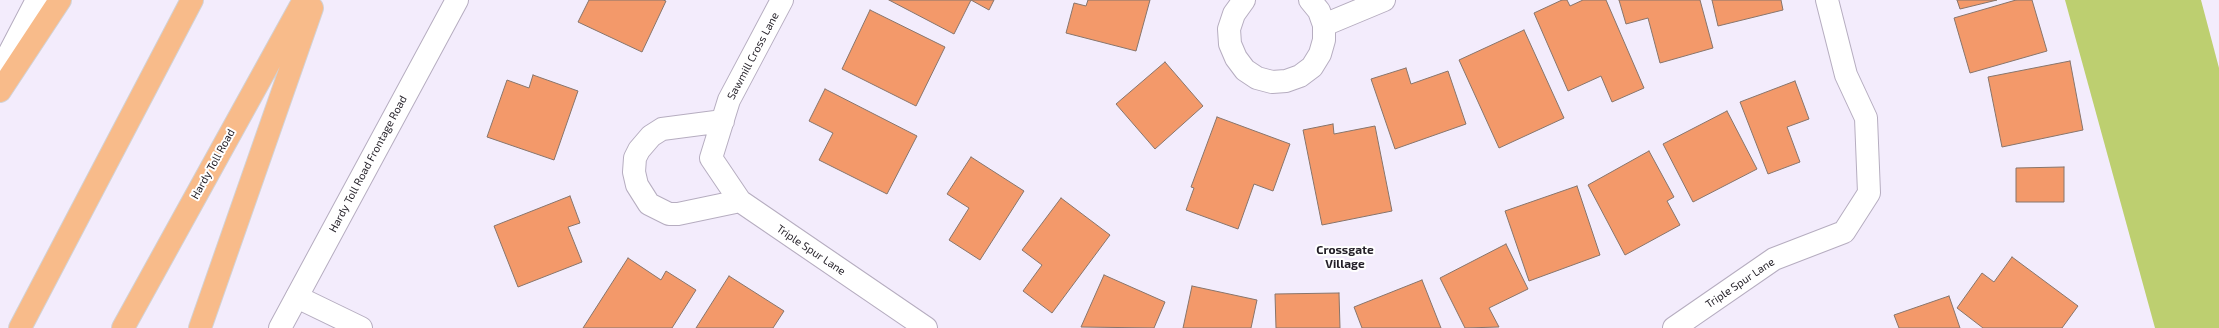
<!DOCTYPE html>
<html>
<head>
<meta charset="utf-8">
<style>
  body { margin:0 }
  canvas { display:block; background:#f3ecfc }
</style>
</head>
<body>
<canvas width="2219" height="328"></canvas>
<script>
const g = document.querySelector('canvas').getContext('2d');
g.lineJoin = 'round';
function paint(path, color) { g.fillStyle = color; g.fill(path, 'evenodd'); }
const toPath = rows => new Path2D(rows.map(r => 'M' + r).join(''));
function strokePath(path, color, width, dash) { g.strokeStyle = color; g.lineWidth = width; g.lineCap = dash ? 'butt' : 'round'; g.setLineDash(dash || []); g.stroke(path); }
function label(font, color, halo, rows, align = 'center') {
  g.font = font + ' "Exo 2",sans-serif'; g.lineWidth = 4; g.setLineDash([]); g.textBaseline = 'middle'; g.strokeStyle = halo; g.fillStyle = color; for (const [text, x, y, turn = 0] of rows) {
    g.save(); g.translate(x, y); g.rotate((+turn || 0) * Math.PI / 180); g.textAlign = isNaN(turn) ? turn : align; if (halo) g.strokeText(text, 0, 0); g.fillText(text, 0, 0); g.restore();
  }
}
paint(toPath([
  [2065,0,2201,0,2219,68,2219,328,2155,328]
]), '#bdcf70');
const building = toPath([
  [589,0,663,0,666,1,642,52,578,22,589,0],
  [889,0,994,0,989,10,971,0,954,34,889,0],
  [1088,0,1150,0,1136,51,1066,33,1074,3,1086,6,1088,0],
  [1562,0,1567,0,1570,6,1583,0,1606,0,1644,88,1612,102,1601,76,1568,91,1534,13,1562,0],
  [1619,0,1700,0,1713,48,1660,63,1648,18,1626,24,1619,0],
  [1712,0,1781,0,1783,10,1718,26,1712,0],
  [1957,0,1997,0,1960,9,1957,0],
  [2016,0,2032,0,2047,51,1970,73,1954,18,2016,0],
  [870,10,945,47,916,106,842,69,870,10],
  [1524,30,1564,118,1499,148,1459,60,1524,30],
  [2070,61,2083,130,2002,147,1988,77,2070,61],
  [1165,62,1203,106,1155,149,1116,104,1165,62],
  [1406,68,1411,84,1448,71,1466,124,1395,149,1371,79,1406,68],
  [533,75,578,91,554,160,487,137,507,80,529,88,533,75],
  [1795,81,1809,119,1787,127,1800,162,1768,174,1740,102,1795,81],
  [825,89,917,136,887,194,819,160,833,133,809,121,825,89],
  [1727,111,1757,169,1693,202,1663,144,1727,111],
  [1217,117,1290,144,1273,191,1254,184,1238,229,1186,210,1194,188,1191,187,1217,117],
  [1333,124,1334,134,1375,126,1392,211,1322,225,1303,130,1333,124],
  [1649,151,1674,197,1667,201,1680,225,1625,255,1588,185,1649,151],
  [971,157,1024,191,980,260,949,240,969,208,947,194,971,157],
  [2064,167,2064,202,2016,202,2016,168,2064,167],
  [1577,186,1600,255,1529,281,1505,211,1577,186],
  [570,196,580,223,568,227,582,262,518,287,494,226,570,196],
  [1061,198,1110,235,1052,313,1023,291,1042,265,1022,250,1061,198],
  [1506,244,1528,289,1489,308,1499,327,1465,328,1440,278,1506,244],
  [2012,257,2078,306,2062,328,1983,328,1957,308,1982,273,1994,282,2012,257],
  [628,258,661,280,666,271,696,290,672,328,583,328,628,258],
  [1104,275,1165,302,1154,328,1081,327,1104,275],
  [729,276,784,311,773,328,696,328,729,276],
  [1422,280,1441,328,1362,328,1354,307,1422,280],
  [1192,286,1257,300,1251,328,1183,328,1192,286],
  [1339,293,1340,328,1276,328,1275,294,1339,293],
  [1949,296,1960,328,1899,328,1894,315,1949,296]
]);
paint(building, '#f3996a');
strokePath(building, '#88756b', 1);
const minor = toPath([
  [782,0,729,100,711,158,740,201,926,328],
  [1244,0,1234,14,1229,29,1230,44,1236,58,1245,70,1257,78,1272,82,1286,81,1300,76,1312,67,1320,54,1324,40,1324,25,1319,11,1310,0],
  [1324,25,1384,0],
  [723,121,662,129,651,136,639,150,635,158,634,172,637,185,649,204,669,214,678,214,740,201],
  [297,297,361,328],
  [1674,328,1774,259,1844,232,1869,193,1866,118,1846,75,1827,0]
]);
const tertiary = toPath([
  [0,71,37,0],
  [280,328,457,0]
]);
const motorway = toPath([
  [0,91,60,0],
  [20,328,192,0],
  [123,328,304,0],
  [200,328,312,8]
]);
strokePath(minor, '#b6adc0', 24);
strokePath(tertiary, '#b6adc0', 24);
strokePath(motorway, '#d3d2d4', 24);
strokePath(minor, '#fff', 22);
strokePath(tertiary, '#fff', 22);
strokePath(motorway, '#f8bb8a', 22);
label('11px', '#231f27', '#fff', [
  ["Sawmill Cross Lane",753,56,-62],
  ["Hardy Toll Road",213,164,-61],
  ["Hardy Toll Road Frontage Road",368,164,-62],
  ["Triple Spur Lane",811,250,34],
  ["Triple Spur Lane",1740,283,-34]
]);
label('bold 12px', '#231f27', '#fff', [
  ["Crossgate",1345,250],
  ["Village",1345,264]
]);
</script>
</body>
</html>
